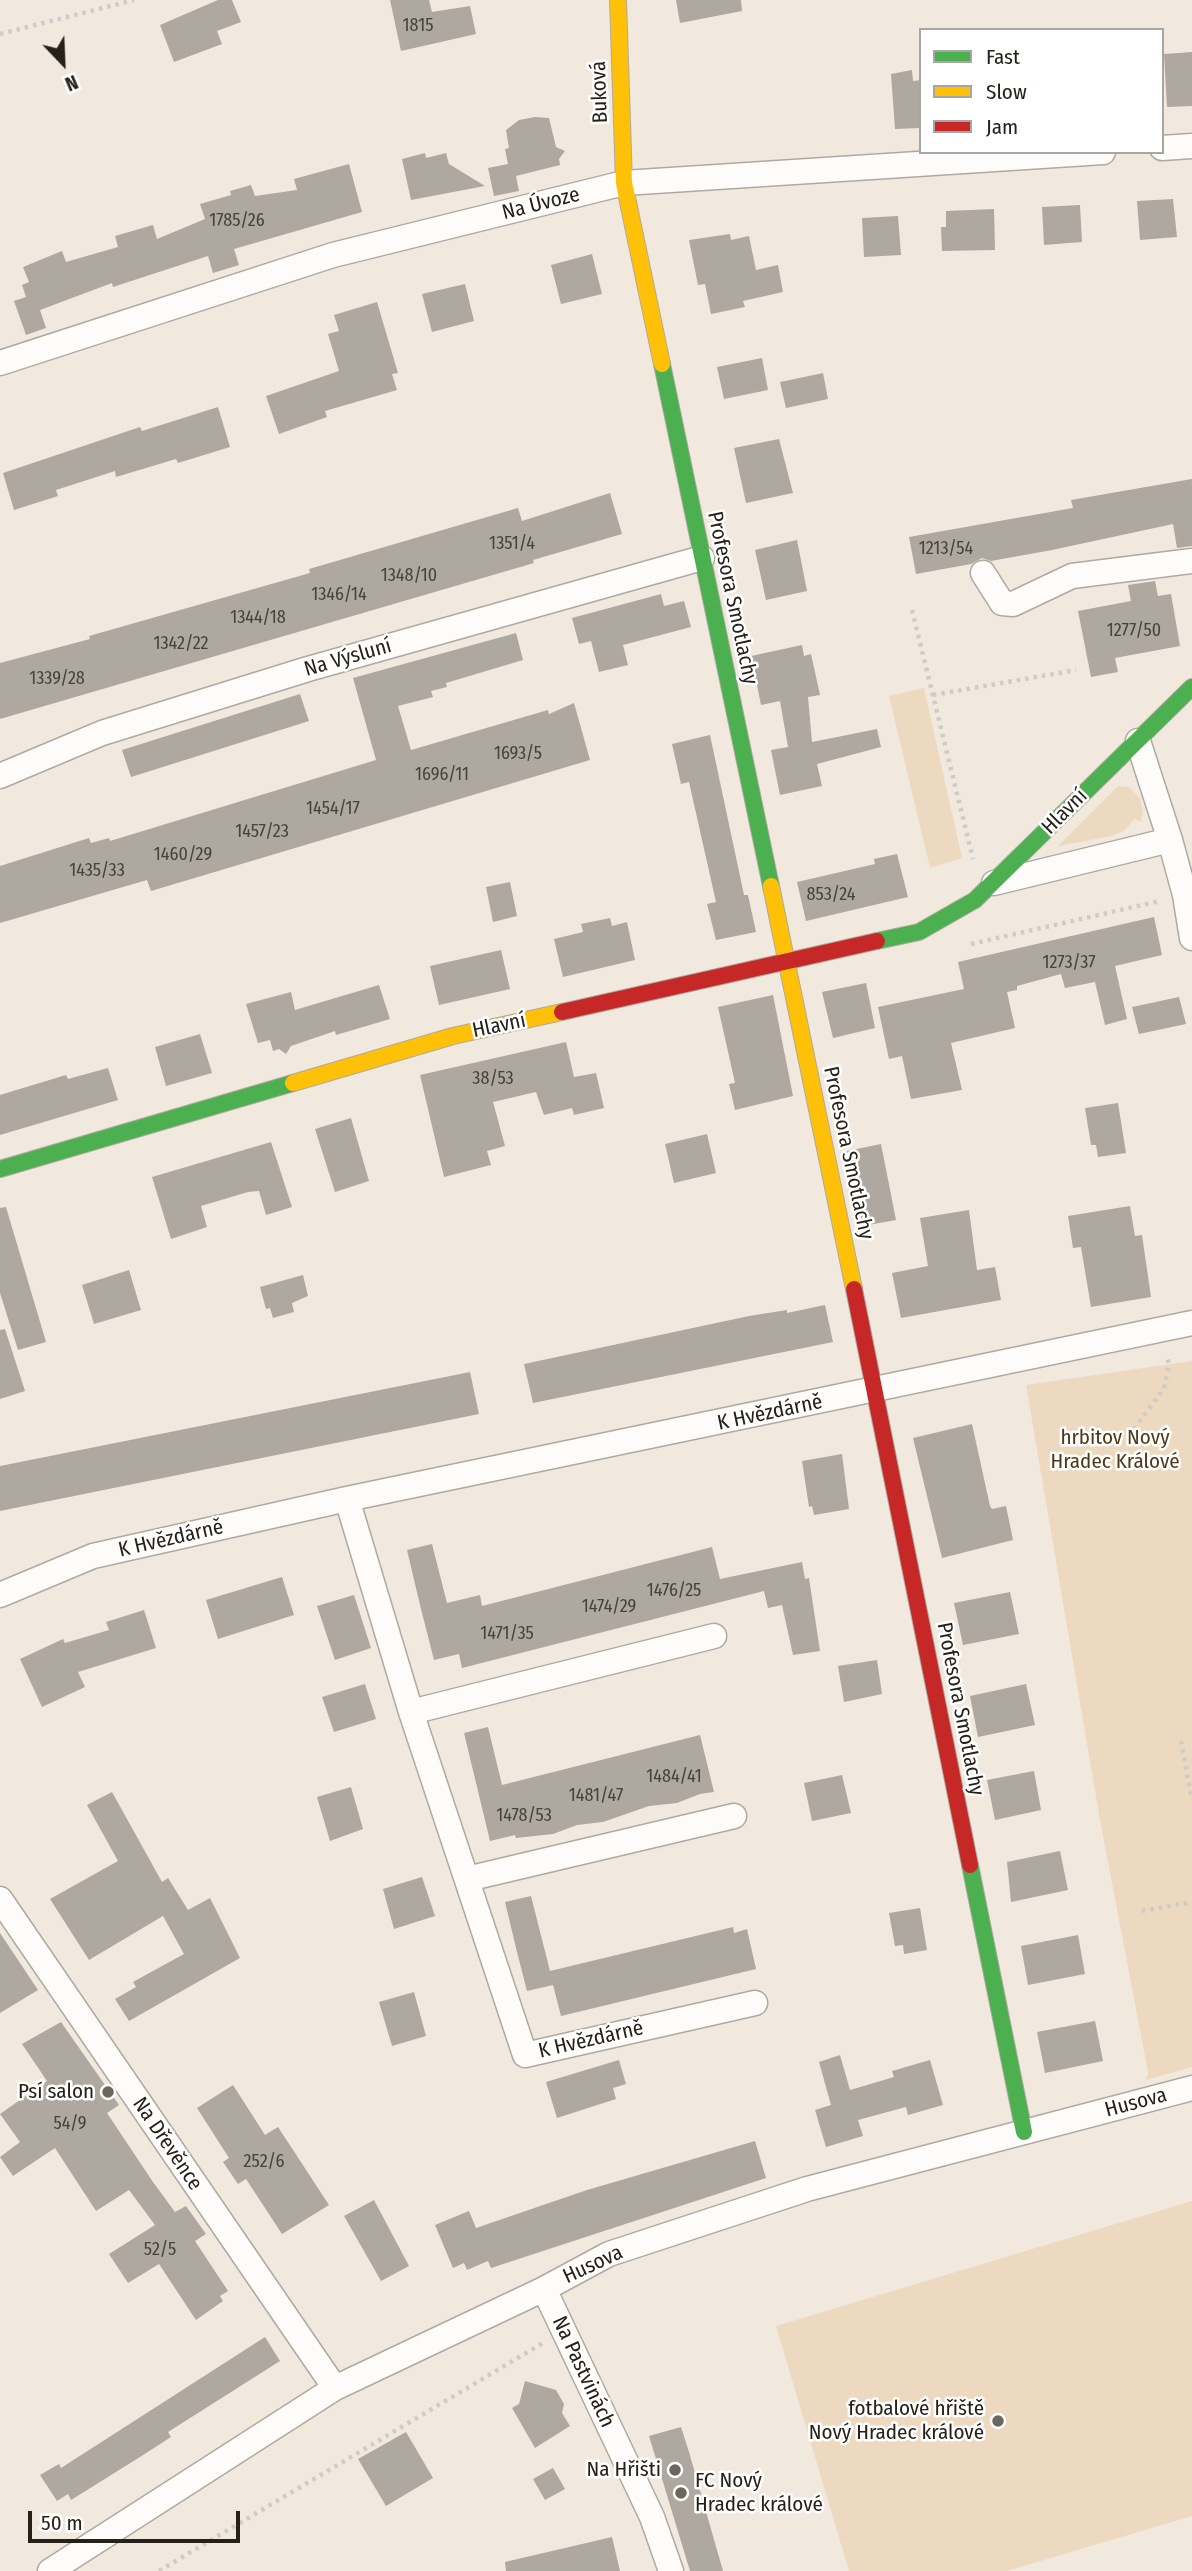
<!DOCTYPE html>
<html>
<head>
<meta charset="utf-8">
<style>
  body { margin:0 }
  #map { position:relative; width:1192px; height:2571px; overflow:hidden; background:#f1e9de; font-family:"Fira Sans Condensed",sans-serif }
  canvas { display:block }
  .legend { position:absolute; left:919px; top:28px; width:245px; height:126px; box-sizing:border-box; background:#fff; border:2px solid #a8a6a3; margin:0; padding:9px 12px; list-style:none; font-size:21px; color:#252018 }
  .legend li { display:flex; align-items:center; gap:14px; height:35px }
  .legend b { width:35px; border:2px solid #a8a6a3 }
  .north { position:absolute; left:28px; top:28px; width:70px; height:70px; -webkit-text-stroke:5px #fff; paint-order:stroke; rotate:157deg; font-size:19px; font-weight:700; line-height:28px; text-align:center; color:#252018 }
  .north::after { content:''; display:block; margin:auto; width:24px; height:32px; background:#252018; clip-path:polygon(50% 0,100% 100%,50% 72%,0 100%) }
  .scale { position:absolute; left:28px; top:2511px; width:212px; height:32px; box-sizing:border-box; border:4px solid #252018; border-top:0; padding-left:9px; font-size:21px; line-height:24px; white-space:nowrap; color:#252018; -webkit-text-stroke:5px #fff; paint-order:stroke }
</style>
</head>
<body>
<div id="map">
<canvas width="1192" height="2571"></canvas>
<ul class="legend">
<li><b style="height:9px;background:#4caf50"></b>Fast</li>
<li><b style="height:9px;background:#ffc107"></b>Slow</li>
<li><b style="height:9px;background:#c62828"></b>Jam</li>
</ul>
<div class="north">N</div>
<div class="scale">50 m</div>
</div>
<script>
const g = document.querySelector('canvas').getContext('2d');
g.lineJoin = 'round';
function paint(path, color) { g.fillStyle = color; g.fill(path, 'evenodd'); }
const toPath = rows => new Path2D(rows.map(r => 'M' + r).join(''));
function strokePath(path, color, width, dash) { g.strokeStyle = color; g.lineWidth = width; g.lineCap = dash ? 'butt' : 'round'; g.setLineDash(dash || []); g.stroke(path); }
function label(font, color, halo, rows, align = 'center') {
  g.font = font + ' "Fira Sans Condensed",sans-serif'; g.lineWidth = 5; g.setLineDash([]); g.textBaseline = 'middle'; g.strokeStyle = halo; g.fillStyle = color; for (const [text, x, y, turn = 0] of rows) {
    g.save(); g.translate(x, y); g.rotate((+turn || 0) * Math.PI / 180); g.textAlign = isNaN(turn) ? turn : align; if (halo) g.strokeText(text, 0, 0); g.fillText(text, 0, 0); g.restore();
  }
}
paint(toPath([
  [924,688,962,858,930,868,889,696],
  [1118,786,1129,787,1140,798,1143,811,1141,822,1134,819,1125,830,1112,836,1058,846],
  [1192,1361,1192,2067,1146,2080,1148,2072,1100,1820,1026,1385],
  [1192,2201,1192,2516,1007,2571,849,2571,776,2326]
]), '#edd9bf');
paint(toPath([
  [218,0,232,0,241,22,217,31,222,44,174,62,160,25],
  [390,0,429,0,432,12,470,6,476,34,401,51],
  [676,0,741,0,742,11,680,23],
  [1192,52,1192,106,1167,107,1164,54],
  [912,70,913,81,921,80,921,128,895,129,891,74],
  [535,117,549,118,556,147,565,151,559,159,560,165,516,176,519,191,494,196,488,168,508,164,505,149,509,148,506,130,519,120],
  [425,153,426,158,446,153,449,164,485,186,411,200,402,159],
  [349,164,362,212,234,249,239,265,213,273,208,256,113,287,112,283,40,310,46,328,26,335,14,301,26,297,22,285,29,282,23,267,62,251,66,262,118,247,115,236,153,225,157,239,205,219,200,204,231,195,230,191,251,185,255,196,297,190,294,179],
  [1173,199,1177,237,1140,240,1137,201],
  [1080,205,1082,242,1044,245,1042,207],
  [994,209,995,250,942,251,941,227,946,227,946,211],
  [898,216,901,255,864,257,862,218],
  [730,234,731,240,749,236,756,270,778,265,783,292,743,301,745,307,711,314,705,284,698,285,689,240],
  [592,254,602,294,561,304,551,265],
  [465,284,474,321,432,332,422,294],
  [377,302,398,373,392,374,397,390,325,411,327,417,279,434,266,396,339,371,328,334,339,331,334,315],
  [762,358,768,390,724,399,717,367],
  [823,373,828,399,786,408,780,382],
  [218,407,230,447,178,463,176,459,116,477,115,471,56,490,58,496,14,510,3,473,140,427,142,431],
  [779,439,793,493,746,503,734,448],
  [1192,479,1192,546,1177,548,1173,524,1052,550,991,561,982,558,971,564,916,574,909,537,1073,508,1071,500],
  [610,493,622,534,533,560,534,563,0,719,0,663,90,639,89,636,310,573,309,569,518,508,522,521],
  [797,540,807,591,766,600,755,550],
  [1155,581,1158,596,1171,594,1180,646,1115,658,1118,672,1091,677,1078,611,1131,601,1128,585],
  [661,594,664,606,684,601,691,627,623,645,628,665,599,672,591,641,579,644,572,618],
  [516,633,523,660,446,683,447,687,431,691,433,697,398,706,411,750,548,710,549,714,574,703,590,760,151,891,147,880,0,923,0,866,89,838,91,843,109,838,110,841,376,760,353,678],
  [802,645,804,656,811,654,820,695,808,697,812,742,877,729,881,747,817,764,822,786,780,795,771,750,788,747,780,701,761,705,751,656],
  [300,694,309,721,131,777,122,750],
  [710,735,744,895,748,895,756,932,716,940,707,904,716,902,689,782,681,784,672,744],
  [897,854,908,897,806,921,797,882,875,864,874,859],
  [510,882,517,916,493,922,486,887],
  [1154,917,1162,955,1115,966,1127,1019,1105,1025,1095,982,1065,988,1061,974,1017,986,1017,990,1007,992,1015,1028,951,1043,962,1090,911,1099,902,1056,889,1059,878,1007,964,989,958,962],
  [610,918,612,926,627,922,635,960,563,977,554,939,583,932,581,924],
  [501,950,510,989,439,1005,430,966],
  [866,983,875,1028,833,1038,822,992],
  [379,985,390,1019,336,1035,335,1031,291,1046,286,1054,279,1049,273,1051,270,1040,258,1043,246,1004,291,992,295,1010],
  [773,995,793,1096,735,1110,729,1084,735,1083,718,1007],
  [1179,997,1186,1024,1139,1034,1132,1007],
  [200,1034,212,1073,166,1086,155,1047],
  [566,1042,574,1077,596,1073,604,1108,574,1115,572,1108,544,1115,536,1092,493,1102,505,1146,487,1151,491,1165,444,1177,420,1075],
  [108,1068,118,1100,0,1135,0,1095,66,1075,68,1079],
  [1118,1103,1126,1153,1098,1157,1096,1145,1091,1145,1085,1108],
  [351,1118,369,1181,335,1192,315,1129],
  [707,1134,716,1173,674,1183,665,1144],
  [271,1142,292,1207,266,1215,259,1191,248,1192,201,1206,207,1227,171,1239,152,1177],
  [881,1144,896,1220,863,1226,847,1151],
  [1130,1206,1135,1236,1142,1235,1151,1297,1091,1307,1081,1247,1073,1248,1068,1216],
  [6,1207,46,1342,18,1350,0,1293,0,1208],
  [969,1210,977,1270,995,1267,1001,1300,901,1318,892,1273,928,1266,920,1218],
  [129,1270,141,1310,94,1324,82,1285],
  [303,1275,308,1296,292,1303,294,1312,273,1318,270,1308,266,1309,260,1287],
  [825,1305,833,1342,533,1403,524,1364,749,1316,787,1310,787,1313],
  [5,1329,25,1391,0,1399,0,1330],
  [470,1372,479,1414,0,1511,0,1466],
  [972,1424,990,1506,992,1509,1006,1506,1013,1540,942,1558,913,1438],
  [842,1454,849,1509,814,1515,812,1506,809,1507,802,1461],
  [432,1544,447,1603,480,1595,482,1606,712,1547,720,1579,802,1562,805,1579,809,1578,820,1651,793,1655,782,1605,768,1608,764,1591,462,1668,459,1654,434,1660,420,1605,407,1550],
  [282,1577,294,1615,218,1639,206,1600],
  [1010,1592,1019,1634,963,1645,954,1603],
  [354,1595,371,1648,335,1660,317,1606],
  [144,1610,156,1648,78,1672,85,1687,42,1707,20,1659,63,1639,65,1643,109,1630,106,1622],
  [877,1660,882,1694,844,1702,838,1666],
  [365,1684,376,1719,334,1732,322,1697],
  [1026,1684,1035,1725,978,1737,970,1696],
  [488,1727,502,1785,700,1735,714,1792,700,1794,677,1803,649,1806,603,1822,577,1825,553,1834,516,1838,515,1835,490,1841,464,1733],
  [1034,1771,1041,1810,995,1820,987,1780],
  [842,1775,851,1813,812,1821,804,1783],
  [351,1787,363,1829,330,1841,317,1797],
  [112,1792,162,1882,168,1878,188,1910,210,1898,240,1958,129,2021,115,1999,136,1987,133,1982,184,1954,163,1916,89,1960,50,1899,118,1861,87,1805],
  [1060,1851,1068,1890,1011,1902,1007,1862],
  [422,1877,435,1916,394,1929,383,1889],
  [531,1896,550,1971,733,1927,734,1933,747,1929,756,1969,561,2016,553,1985,527,1991,517,1952,505,1902],
  [920,1908,927,1950,904,1954,903,1945,895,1946,889,1913],
  [0,1933,38,1990,0,2013],
  [1078,1935,1085,1974,1028,1985,1021,1946],
  [414,1992,426,2036,392,2046,379,2002],
  [1095,2021,1103,2061,1045,2073,1037,2032],
  [61,2022,119,2105,107,2113,153,2182,175,2212,186,2206,206,2234,195,2241,228,2291,220,2296,223,2301,196,2320,159,2264,128,2283,109,2254,155,2225,129,2190,96,2211,55,2148,13,2176,0,2157,20,2142,0,2114,47,2081,22,2044],
  [840,2055,850,2090,894,2077,892,2071,930,2060,943,2105,908,2115,906,2107,858,2120,863,2136,826,2147,815,2110,831,2105,819,2062],
  [619,2060,626,2084,613,2088,616,2099,557,2118,546,2082],
  [233,2085,265,2135,278,2127,329,2205,282,2234,246,2179,238,2184,223,2162,229,2158,197,2108],
  [755,2141,766,2178,491,2268,488,2261,467,2270,464,2263,453,2268,435,2225,469,2211,476,2228,587,2190],
  [374,2200,409,2266,381,2281,344,2216],
  [265,2337,280,2361,168,2432,171,2437,140,2457,71,2500,68,2494,57,2501,40,2475,59,2464,61,2468],
  [525,2381,556,2390,564,2404,562,2413,570,2426,535,2448,512,2408,519,2404],
  [681,2427,689,2452,723,2571,690,2571,649,2436],
  [406,2432,433,2478,386,2506,358,2459],
  [553,2468,565,2489,545,2500,533,2479],
  [612,2537,620,2571,506,2571,505,2562]
]), '#aea8a0');
const street = toPath([
  [1162,148,1192,146],
  [0,363,333,255,624,183,1103,152],
  [983,573,1002,603,1013,604,1072,576,1192,561],
  [1138,741,1170,840,1185,895,1192,938],
  [0,776,102,733,308,669,702,558],
  [994,883,1170,840],
  [347,1499,411,1712,525,2055,755,2003],
  [0,1595,93,1556,347,1499,1192,1323],
  [411,1712,714,1636],
  [467,1879,734,1816],
  [0,1899,335,2388],
  [544,2289,652,2517,671,2571],
  [50,2571,335,2388,544,2289,609,2254,807,2189,1192,2088]
]);
const fast = toPath([
  [662,364,771,886],
  [877,941,919,932,975,900,1192,687],
  [0,1169,293,1083],
  [970,1865,1024,2132]
]);
const slow = toPath([
  [618,0,624,183,662,364],
  [771,886,854,1289],
  [293,1083,453,1036,562,1012]
]);
const jam = toPath([
  [562,1012,877,941],
  [854,1289,970,1865]
]);
strokePath(street, '#afa9a0', 27);
strokePath(fast, '#afa9a0', 18);
strokePath(slow, '#afa9a0', 18);
strokePath(jam, '#afa9a0', 18);
strokePath(toPath([
  [0,34,134,0],
  [912,610,973,859],
  [933,695,1076,670],
  [971,944,1160,901],
  [1129,1436,1164,1388,1169,1365,1167,1355],
  [1181,1741,1192,1800],
  [1142,1911,1192,1902],
  [159,2571,543,2343]
]), '#ceccc9', 4.5, [3.5, 5]);
strokePath(street, '#fdfcfa', 24);
strokePath(fast, '#4caf50', 16);
strokePath(slow, '#ffc107', 16);
strokePath(jam, '#c62828', 16);
for (const [x, y, r, color] of [
  [108,2092,7,"#6c665d"],
  [998,2421,7,"#6c665d"],
  [675,2470,7,"#6c665d"],
  [681,2493,7,"#6c665d"]
]) { const dot = new Path2D(); dot.arc(x, y, r, 0, 2 * Math.PI); g.fillStyle = color; g.fill(dot); strokePath(dot, '#fff', 2.5); }
label('18px', '#47423a', null, [
  ["1815",418,26],
  ["1785/26",237,221],
  ["1351/4",512,544],
  ["1213/54",946,549],
  ["1348/10",409,576],
  ["1346/14",339,595],
  ["1344/18",258,618],
  ["1277/50",1134,631],
  ["1342/22",181,644],
  ["1339/28",57,679],
  ["1693/5",518,754],
  ["1696/11",442,775],
  ["1454/17",333,809],
  ["1457/23",262,832],
  ["1460/29",183,855],
  ["1435/33",97,871],
  ["853/24",831,895],
  ["1273/37",1069,963],
  ["38/53",493,1079],
  ["1476/25",674,1591],
  ["1474/29",609,1607],
  ["1471/35",507,1634],
  ["1484/41",674,1777],
  ["1481/47",596,1796],
  ["1478/53",524,1816],
  ["54/9",70,2124],
  ["252/6",264,2162],
  ["52/5",160,2250]
]);
label('21px', '#252018', '#fff', [
  ["Buková",600,92,-92],
  ["Na Úvoze",541,204,-14],
  ["Profesora Smotlachy",732,598,78],
  ["Na Výsluní",348,658,-16],
  ["Hlavní",1065,812,-45],
  ["Hlavní",499,1026,-12],
  ["Profesora Smotlachy",848,1153,78],
  ["K Hvězdárně",770,1413,-12],
  ["K Hvězdárně",171,1539,-13],
  ["Profesora Smotlachy",960,1709,79],
  ["K Hvězdárně",591,2040,-13],
  ["Husova",1136,2103,-15],
  ["Na Dřevěnce",167,2144,56],
  ["Husova",593,2265,-25],
  ["Na Pastvinách",583,2372,65]
]);
label('21px', '#4f3814', '#fff', [
  ["hrbitov Nový",1115,1438],
  ["Hradec Králové",1115,1462]
]);
label('21px', '#252018', '#fff', [
  ["Psí salon",94,2092],
  ["fotbalové hřiště",984,2409],
  ["Nový Hradec králové",984,2433],
  ["Na Hřišti",661,2470],
  ["FC Nový",695,2481,"left"],
  ["Hradec králové",695,2505,"left"]
], 'right');
</script>
</body>
</html>
